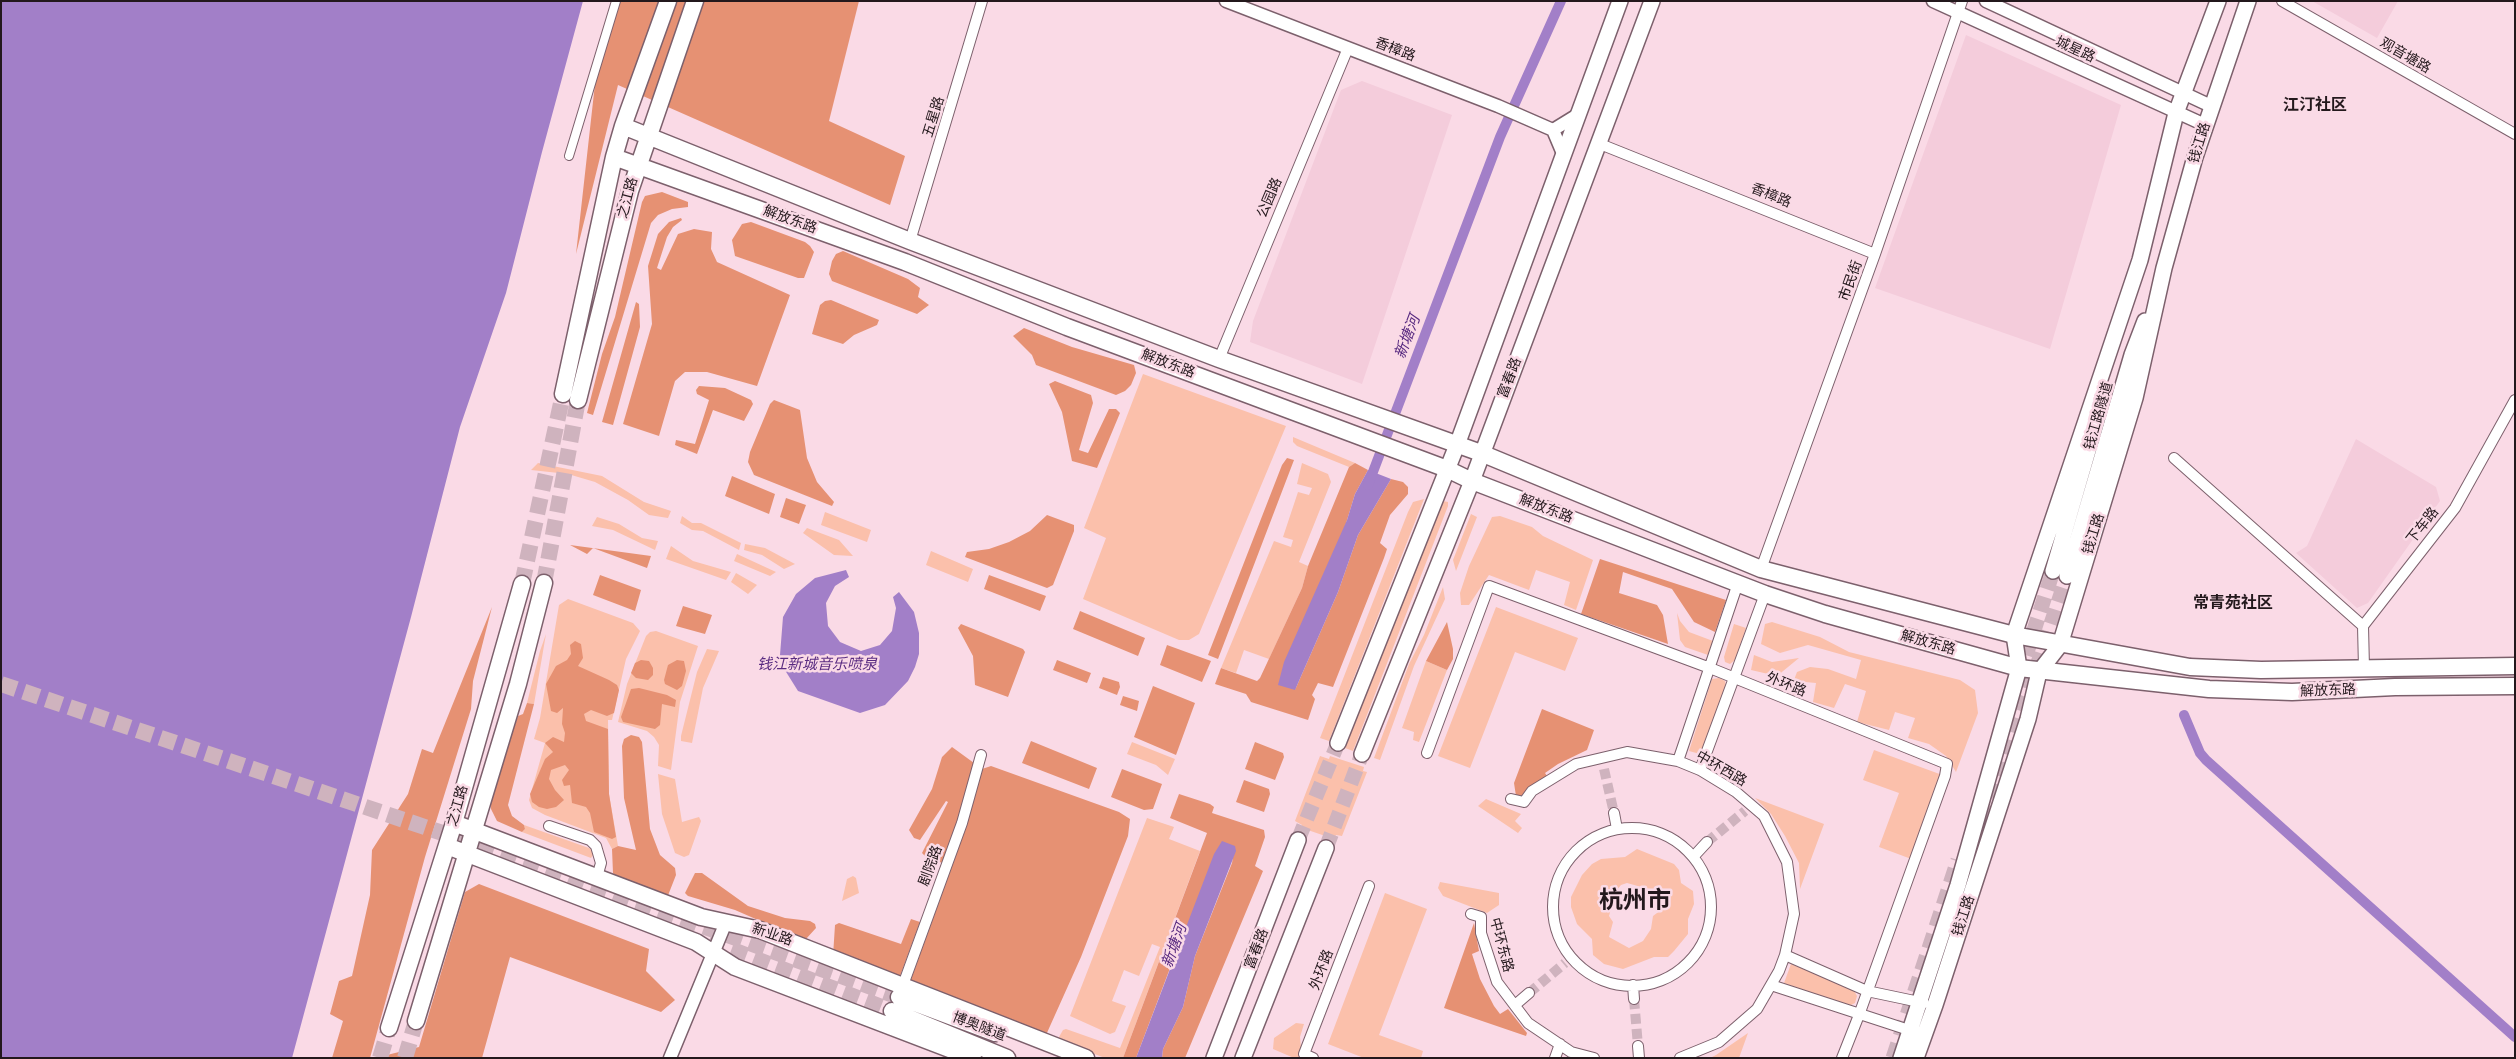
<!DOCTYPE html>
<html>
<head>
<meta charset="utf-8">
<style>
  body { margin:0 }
  #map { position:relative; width:2516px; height:1059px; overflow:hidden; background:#fadae6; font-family:"Archivo Narrow",sans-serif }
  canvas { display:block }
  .frame { position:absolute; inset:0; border:2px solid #23181c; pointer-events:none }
</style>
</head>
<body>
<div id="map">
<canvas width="2516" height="1059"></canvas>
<div class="frame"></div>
</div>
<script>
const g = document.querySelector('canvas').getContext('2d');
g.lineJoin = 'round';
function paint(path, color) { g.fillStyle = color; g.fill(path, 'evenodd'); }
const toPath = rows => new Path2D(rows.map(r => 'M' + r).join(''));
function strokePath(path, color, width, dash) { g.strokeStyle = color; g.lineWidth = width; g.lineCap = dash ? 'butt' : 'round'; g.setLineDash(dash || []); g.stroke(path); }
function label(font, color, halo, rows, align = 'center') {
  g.font = font + ' "Archivo Narrow","Noto Sans SC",sans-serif'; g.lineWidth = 5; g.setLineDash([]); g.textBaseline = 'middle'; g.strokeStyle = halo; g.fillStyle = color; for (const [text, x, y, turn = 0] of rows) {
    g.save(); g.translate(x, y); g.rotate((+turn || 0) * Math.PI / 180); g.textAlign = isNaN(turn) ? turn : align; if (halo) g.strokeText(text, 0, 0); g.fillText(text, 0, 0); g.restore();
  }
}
paint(toPath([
  [2312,1,2398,1,2377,38],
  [1966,35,2121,105,2050,349,1875,288],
  [1362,81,1452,115,1362,384,1250,342,1253,321,1341,90],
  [2356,439,2436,487,2440,501,2368,603,2357,608,2296,553,2307,546]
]), '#f4ccdb');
paint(toPath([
  [1143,374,1286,426,1199,634,1189,640,1179,640,1083,599,1106,538,1084,528],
  [1293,437,1355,463,1349,467,1297,446,1293,442],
  [538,463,602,476,644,502,671,511,668,518,649,515,628,500,595,482,568,474,531,470],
  [1302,463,1328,474,1331,482,1299,562,1308,566,1302,588,1269,659,1244,650,1236,673,1221,668,1274,541,1291,547,1293,540,1283,537,1298,492,1309,495,1312,488,1297,484],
  [1424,499,1329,741,1320,738,1408,512,1413,502],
  [1443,501,1448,502,1448,506,1353,751,1345,748],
  [825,512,871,530,867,542,821,525],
  [1471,514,1477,517,1456,571,1453,560],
  [682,516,692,523,701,523,741,543,739,550,703,531,692,530,680,523],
  [1500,516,1532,527,1543,536,1593,560,1576,610,1564,605,1570,582,1536,570,1529,590,1489,575,1469,605,1461,605,1460,593,1469,566,1492,517],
  [597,517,619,524,642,538,658,541,655,550,613,530,592,526],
  [807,528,839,540,853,556,834,555,803,533],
  [745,544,765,548,795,564,784,569,762,555,744,550],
  [671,546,693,561,731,572,726,580,666,559],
  [931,551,973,569,968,582,926,565],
  [737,554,776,572,770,576,734,561],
  [736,573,757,585,748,594,731,582],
  [1443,587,1445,599,1414,666,1380,760,1374,758,1409,664,1424,635],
  [568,599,633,623,640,631,626,659,612,720,608,720,609,794,618,846,612,849,606,838,545,815,532,808,529,800,545,743,534,739,540,718,559,605],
  [1496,607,1578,638,1565,671,1515,652,1470,768,1438,756],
  [1677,613,1680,621,1689,632,1713,641,1708,655,1685,647,1680,640],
  [1772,622,1820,637,1849,652,1960,680,1975,690,1978,713,1956,772,1946,756,1929,744,1908,738,1915,718,1895,712,1889,730,1857,722,1866,691,1845,684,1834,708,1813,702,1816,683,1805,682,1799,696,1789,693,1797,672,1810,667,1828,669,1856,679,1861,660,1808,645,1780,653,1761,644,1765,624],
  [1734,624,1746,628,1735,660,1730,664,1725,662,1724,657],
  [656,631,698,646,680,702,671,770,658,766,659,745,654,737,647,731,618,722,627,684,646,636,650,632],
  [546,634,534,704,527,703,540,651],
  [707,649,719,651,703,688,692,743,681,741,681,736,697,672],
  [1754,655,1772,662,1799,658,1777,676,1751,670],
  [1426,661,1447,670,1419,742,1413,740,1414,732,1402,728],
  [1719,678,1725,681,1726,687,1709,732,1700,754,1689,751,1712,679],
  [1132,742,1175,759,1168,775,1156,765,1127,754],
  [1874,750,1945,776,1914,860,1879,847,1899,793,1863,780],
  [1320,756,1329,759,1330,756,1364,767,1363,771,1367,772,1342,836,1336,835,1334,839,1302,828,1302,825,1295,821],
  [658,774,675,779,682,822,699,817,701,821,689,855,684,857,675,853,662,814],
  [1755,798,1824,824,1800,889,1799,863,1785,836,1771,814],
  [1486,799,1521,814,1515,821,1522,828,1518,833,1478,806],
  [1147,818,1174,827,1169,839,1200,851,1123,1058,1105,1058,1061,1041,1059,1037,1063,1030,1066,1029,1120,1048,1160,947,1152,944,1139,976,1124,970,1112,1001,1126,1006,1115,1032,1110,1034,1070,1016],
  [524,825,589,848,593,851,593,855,591,858,522,832,525,829],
  [1637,849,1674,864,1679,870,1681,883,1693,891,1694,904,1688,919,1688,934,1674,951,1668,957,1654,957,1623,969,1604,964,1593,955,1592,939,1577,924,1571,907,1571,897,1582,875,1592,864,1601,859,1625,857],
  [1627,883,1652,890,1653,898,1656,899,1655,903,1661,910,1653,916,1651,929,1643,941,1629,948,1609,937,1613,922,1609,916,1616,891,1621,885],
  [853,876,856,878,859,893,842,901,847,879],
  [1440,882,1499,893,1499,905,1487,913,1443,896,1438,888],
  [1385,893,1427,909,1379,1035,1423,1051,1421,1058,1364,1058,1328,1044],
  [1791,964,1853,989,1857,996,1855,1003,1847,1007,1784,983],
  [1296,1023,1304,1024,1300,1037,1302,1058,1294,1058,1273,1049,1274,1038],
  [1748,1033,1739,1058,1710,1058,1716,1055]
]), '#fbc0ab');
paint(toPath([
  [620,1,859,1,829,121,905,156,890,205,618,85,576,254,597,66],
  [662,192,688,202,688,207,672,209,658,215,651,223,593,415,587,413,602,354,615,317,642,202,645,196],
  [681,218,682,220,673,227,667,237,657,268,661,270,678,234,694,229,712,232,711,249,717,262,790,295,757,386,707,372,685,372,675,381,659,436,623,424,652,324,648,266,658,234,669,222],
  [751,222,805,242,810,246,814,252,804,278,798,278,735,256,732,240,742,224],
  [843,251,908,279,920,288,918,297,929,305,917,314,832,281,829,274,832,261,836,254],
  [831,300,879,320,877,325,854,335,843,344,812,334,820,305,825,301],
  [636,302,639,304,640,327,613,425,602,422],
  [1024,328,1072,347,1134,365,1136,373,1131,385,1125,391,1116,395,1036,365,1032,355,1013,336],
  [1055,381,1091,395,1093,403,1079,450,1088,453,1109,409,1116,409,1120,413,1097,468,1072,461,1062,412,1049,384],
  [699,386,725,388,751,400,753,404,744,421,713,410,697,454,675,445,676,440,695,444,709,400,697,394,696,390],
  [774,400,800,410,807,458,817,482,834,502,832,506,754,475,748,462,750,452,770,404],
  [1287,458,1294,460,1218,659,1208,655,1282,465],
  [1355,463,1368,470,1355,494,1295,690,1338,592,1358,535,1391,479,1403,482,1408,487,1408,494,1390,515,1380,543,1387,549,1384,558,1333,687,1318,683,1312,695,1315,699,1308,720,1251,702,1246,694,1215,684,1221,668,1257,681,1260,678,1302,588,1308,566,1349,467],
  [732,476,775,494,769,514,725,496],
  [786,498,806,505,799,524,780,517],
  [1047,515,1074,525,1074,531,1053,585,1047,588,965,557,967,552,989,549,1009,542,1030,531],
  [570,545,651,556,647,568,593,548,587,554],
  [1600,559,1726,600,1715,632,1694,622,1672,589,1623,572,1619,593,1657,605,1663,615,1668,644,1581,614],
  [600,575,641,590,635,611,593,595],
  [989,575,1046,596,1040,611,984,589],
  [683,606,712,615,705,634,676,626],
  [492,607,473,681,471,709,425,857,370,1058,332,1058,343,1021,330,1014,339,981,352,976,370,895,372,850,408,794,422,749,433,753],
  [1080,611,1145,638,1138,656,1073,629],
  [1447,622,1453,649,1453,659,1447,670,1426,661],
  [961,624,1023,649,1025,652,1008,697,975,685,973,656,958,628],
  [575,641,581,644,583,658,578,666,609,680,617,685,619,690,614,713,607,716,591,710,584,714,586,721,608,729,609,794,616,837,612,839,594,832,590,813,586,807,572,803,570,785,564,786,562,780,569,770,565,765,551,770,549,779,555,790,564,800,556,807,547,809,539,807,532,802,530,794,545,759,553,752,545,743,553,737,564,742,565,733,562,724,563,708,557,713,551,711,546,684,556,666,567,660,571,654,570,645],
  [1167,645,1211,661,1202,682,1160,665],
  [641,660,649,661,653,668,653,675,648,680,636,678,631,673,635,663],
  [677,660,684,661,686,671,682,686,677,690,665,684,664,680,668,665],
  [1057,660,1091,673,1087,683,1053,670],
  [1103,677,1119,682,1120,687,1117,695,1099,688],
  [1153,686,1195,703,1176,755,1134,737],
  [639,688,667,695,676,700,675,707,662,704,660,725,655,729,623,722,621,717,631,689],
  [1123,696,1139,701,1137,711,1120,705],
  [527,703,534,704,508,805,512,816,524,825,525,829,522,832,497,821,491,809,490,800,518,716,523,714],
  [1542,709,1594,730,1587,750,1558,764,1545,773,1547,776,1528,789,1521,796,1516,796,1514,783],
  [631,735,639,737,642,742,650,829,660,855,675,868,676,875,667,898,617,878,613,873,612,849,618,846,636,850,624,798,622,746,624,739],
  [1031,741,1097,768,1089,789,1022,763],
  [1255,742,1283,753,1284,757,1275,780,1245,769],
  [952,747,974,763,961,810,943,863,928,859,922,853,948,802,946,801,920,840,914,838,909,830,932,789,942,757],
  [991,766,1119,812,1130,819,1128,836,1081,957,1046,1035,910,982,967,825,976,771],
  [1122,769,1162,784,1153,809,1144,810,1111,797],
  [1244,780,1269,789,1270,794,1264,812,1236,802],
  [1179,794,1210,804,1214,807,1212,813,1264,830,1265,837,1255,866,1263,871,1185,1058,1162,1058,1163,1049,1183,1007,1195,956,1232,863,1235,846,1175,955,1136,1058,1123,1058,1207,833,1170,818],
  [695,873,702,873,748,906,785,918,810,921,815,924,816,928,806,939,797,937,735,910,688,896,685,893],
  [479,884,649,949,646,971,675,1000,661,1012,510,957,482,1058,375,1058,419,1047,465,892],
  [911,919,920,922,899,979,833,956,835,925,839,923,901,944],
  [1474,923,1479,951,1472,954,1480,979,1494,1006,1500,1014,1508,1009,1527,1033,1526,1036,1444,1008]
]), '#e69173');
paint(toPath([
  [1,1,583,1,542,152,506,293,460,427,411,617,292,1058,1,1058],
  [1368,470,1391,479,1358,535,1338,592,1295,690,1278,685,1284,662,1347,520,1355,494],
  [846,570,849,577,835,586,826,603,828,626,840,642,861,651,880,645,892,631,896,608,893,597,899,592,914,612,919,633,919,654,915,667,908,681,885,705,860,713,798,691,783,667,780,655,783,617,796,594,815,578],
  [1222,841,1235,846,1236,851,1195,956,1183,1007,1163,1049,1162,1058,1136,1058,1214,854]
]), '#a27fc8');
strokePath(toPath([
  [1368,485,1500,137,1561,1],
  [2184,715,2200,753,2206,760,2515,1037]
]), '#a27fc8', 10);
strokePath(toPath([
  [1604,769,1614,813],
  [1707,842,1745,811],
  [1529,993,1565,963],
  [1634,999,1638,1046]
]), '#cfb3be', 10, [10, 5]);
strokePath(toPath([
  [2019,677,2053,571],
  [1298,840,1338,743],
  [1326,848,1362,754],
  [1971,864,2067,576],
  [1893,1058,1958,860]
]), '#cfb3be', 15, [15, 8]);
strokePath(toPath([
  [544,583,578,400],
  [522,584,563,394],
  [1,684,484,847,899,997],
  [709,941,892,1011],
  [380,1058,389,1028],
  [405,1058,416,1021]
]), '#cfb3be', 16, [16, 8]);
const pedestrian = toPath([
  [569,156,616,1]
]);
const minor = toPath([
  [2282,1,2515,134],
  [1600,144,1875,254],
  [910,241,982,1],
  [1219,359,1348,48],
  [2174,458,2363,626],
  [1761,569,1875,254,1962,1],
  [2364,668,2363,626,2455,508,2515,400],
  [1427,753,1489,586,1710,668,1947,764,1945,776,1859,1015,1842,1058],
  [1678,761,1738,583],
  [1700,770,1765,594],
  [1511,799,1524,802,1532,791,1576,764,1627,752,1678,761,1700,770,1736,792,1764,816,1787,862,1794,914,1785,955,1779,971,1757,1009,1719,1042,1680,1058],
  [1614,813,1617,829],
  [549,826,590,840,596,846,601,863,597,877],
  '1553 907a79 79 0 1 1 158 0a79 79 0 1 1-158 0Z',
  [1694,856,1707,842],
  [1471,914,1481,917,1481,933,1497,982,1528,1023,1571,1052,1594,1058],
  [1785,955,1867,991,1924,1003],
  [903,985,962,823,981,755],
  [1633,985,1634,999],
  [1771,985,1915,1032],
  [1515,1005,1529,993],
  [1638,1046,1639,1058],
  [1313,1058,1304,1054,1369,886],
  [1555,1058,1560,1044]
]);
const tertiary = toPath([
  [1226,1,1498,106,1553,130,1564,156],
  [1933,1,2205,125],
  [1986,1,2211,106],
  [1553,130,1579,114],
  [670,1058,726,922]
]);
const secondary = toPath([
  [2053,571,2103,399],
  [2067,576,2132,355,2145,321],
  [1338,743,1457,445,1620,1],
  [1362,754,1472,481,1652,1],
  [1214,1058,1298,840],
  [1243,1058,1326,848],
  [1901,1058,1958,885,2019,668,2014,635,2140,260,2176,113,2218,1],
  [1916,1058,1935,1005,2028,719,2039,672,2060,645,2135,398,2164,268,2195,157,2248,1]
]);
const primary = toPath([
  [623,126,910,241,1219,359,1481,453,1761,569,2014,635,2190,667,2261,670,2515,666],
  [614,157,905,262,1067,327,1447,469,1472,481,1765,594,1825,614,2019,668,2209,689,2292,692,2395,687,2515,686],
  [563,394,614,157,623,126,668,1],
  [578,400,630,191,695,1],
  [454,823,701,917,760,930,1086,1058],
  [447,846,696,942,735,967,973,1058],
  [899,997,995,1033],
  [892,1011,1007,1058],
  [416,1021,518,684,544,583],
  [389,1028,454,823,522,584]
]);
strokePath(pedestrian, '#7c606c', 10);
strokePath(minor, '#7c606c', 12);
strokePath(tertiary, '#7c606c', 15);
strokePath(secondary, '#7c606c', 18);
strokePath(primary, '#7c606c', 19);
strokePath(pedestrian, '#fff', 8);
strokePath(minor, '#fff', 10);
strokePath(tertiary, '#fff', 12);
strokePath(secondary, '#fff', 15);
strokePath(primary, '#fff', 16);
label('14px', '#23181c', '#fadae6', [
  ["香樟路",1395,50,21],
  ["城星路",2075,50,25],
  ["观音塘路",2405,56,30],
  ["五星路",934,117,-73],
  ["钱江路",2200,143,-73],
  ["香樟路",1771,196,22],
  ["之江路",628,198,-75],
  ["公园路",1270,198,-67],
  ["解放东路",790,220,20],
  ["市民街",1851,281,-70],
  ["解放东路",1168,364,21],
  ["富春路",1510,378,-69],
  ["钱江路隧道",2099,416,-74],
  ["解放东路",1546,509,21],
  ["下车路",2423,526,-52],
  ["钱江路",2094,534,-73],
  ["解放东路",1928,643,16],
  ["外环路",1786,685,22],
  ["解放东路",2328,691,-2],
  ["中环西路",1721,769,30],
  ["之江路",458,806,-74],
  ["剧院路",931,866,-70],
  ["钱江路",1964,916,-72],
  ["新业路",772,935,19],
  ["中环东路",1501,945,75],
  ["富春路",1257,949,-69],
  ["外环路",1322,970,-69],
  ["博奥隧道",979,1027,21]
]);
label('italic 15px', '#592b81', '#fadae6', [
  ["新塘河",1408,337,-69],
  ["钱江新城音乐喷泉",817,665],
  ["新塘河",1175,946,-70]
]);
label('bold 16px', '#23181c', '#fadae6', [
  ["江汀社区",2315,106],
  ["常青苑社区",2233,604]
]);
label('bold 24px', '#23181c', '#fadae6', [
  ["杭州市",1635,902]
]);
</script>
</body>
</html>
